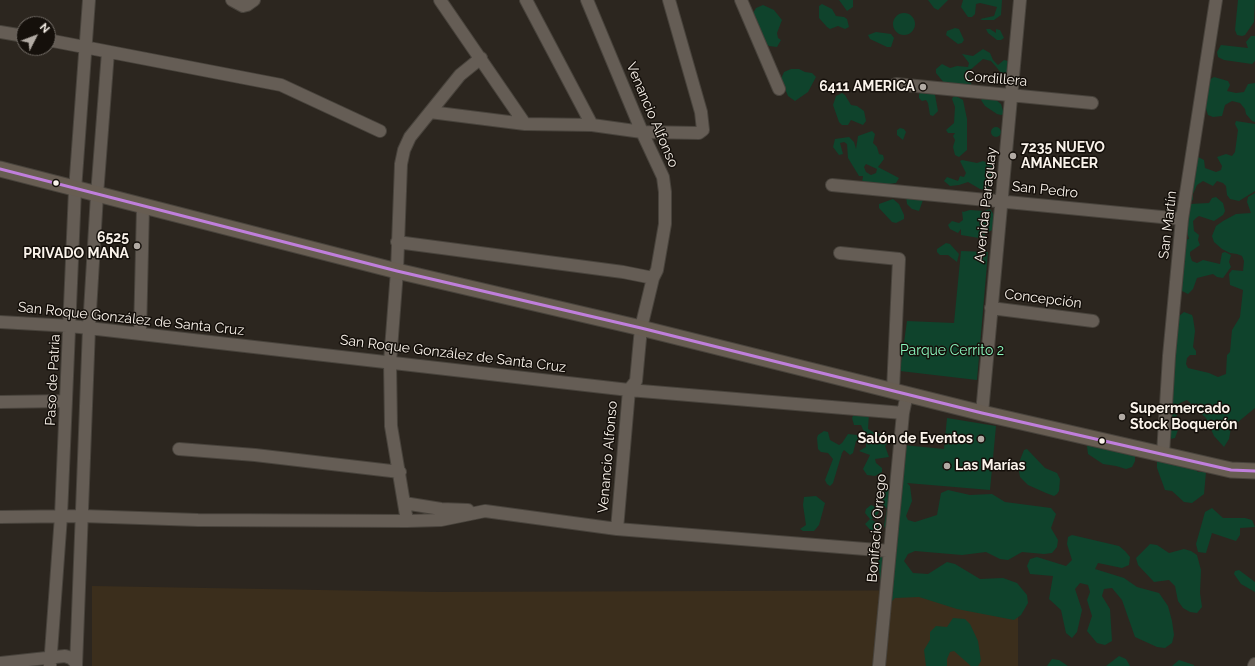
<!DOCTYPE html>
<html>
<head>
<meta charset="utf-8">
<style>
  body { margin:0 }
  #map { position:relative; width:1255px; height:666px; overflow:hidden; background:#2c261f; font-family:Raleway,sans-serif }
  canvas { display:block }
  .north { position:absolute; left:16px; top:16px; width:40px; height:40px; box-sizing:border-box; background:#15100b; border:1px solid #716b65; border-radius:50%; rotate:48deg; font-size:11px; font-weight:700; line-height:16px; text-align:center; color:#faf3eb }
  .north::after { content:''; display:block; margin:auto; width:14px; height:18px; background:#b2aba4; clip-path:polygon(50% 0,100% 100%,50% 72%,0 100%) }
</style>
</head>
<body>
<div id="map">
<canvas width="1255" height="666"></canvas>
<div class="north">N</div>
</div>
<script>
const g = document.querySelector('canvas').getContext('2d');
g.lineJoin = 'round';
function paint(path, color) { g.fillStyle = color; g.fill(path, 'evenodd'); }
const toPath = rows => new Path2D(rows.map(r => 'M' + r).join(''));
function strokePath(path, color, width, dash) { g.strokeStyle = color; g.lineWidth = width; g.lineCap = dash ? 'butt' : 'round'; g.setLineDash(dash || []); g.stroke(path); }
function label(font, color, halo, rows, align = 'center') {
  g.font = font + ' Raleway,sans-serif'; g.lineWidth = 3; g.setLineDash([]); g.textBaseline = 'middle'; g.strokeStyle = halo; g.fillStyle = color; for (const [text, x, y, turn = 0] of rows) {
    g.save(); g.translate(x, y); g.rotate((+turn || 0) * Math.PI / 180); g.textAlign = isNaN(turn) ? turn : align; if (halo) g.strokeText(text, 0, 0); g.fillText(text, 0, 0); g.restore();
  }
}
paint(toPath([
  [92,586,435,592,1018,590,1018,666,92,666]
]), '#3b2e1c');
paint(toPath([
  [839,0,853,0,853,7,847,11],
  [928,0,948,0,938,10,934,8],
  [963,0,1002,0,1001,15,994,20,982,20,980,19,994,16,997,7,980,3,976,4,975,14,972,17,968,17,961,7],
  [1238,0,1255,0,1254,22,1245,35,1242,36,1237,35,1235,30],
  [822,4,832,9,836,16,844,17,847,19,849,27,845,29,838,26,830,29,827,27,819,18,819,6],
  [763,5,774,10,782,20,777,33,778,38,781,40,777,47,769,46,760,38,752,15,756,8],
  '893 24a11 11 0 1 1 22 0a11 11 0 1 1-22 0Z',
  [955,28,959,29,964,40,962,43,958,44,946,35,947,31],
  [986,29,990,29,996,33,996,29,1000,30,1004,38,1001,40,997,40,988,33],
  [876,32,891,34,894,38,891,47,887,47,870,39,868,35],
  [1251,36,1255,36,1255,61,1252,64,1224,60,1218,57,1217,52,1221,45,1248,48,1246,42],
  [983,49,990,53,993,60,998,65,1004,60,1008,61,1010,64,1010,76,1007,77,1003,75,991,61,983,59,969,71,968,75,972,86,949,89,936,73,936,69,942,64,950,68,957,66,968,67,969,63,962,54,973,56],
  [791,69,799,69,805,72,812,73,816,77,808,92,795,101,788,96,781,79,784,72],
  [1214,77,1228,81,1230,85,1227,91,1236,93,1244,92,1248,84,1255,83,1255,122,1252,121,1246,114,1245,109,1240,103,1232,101,1225,105,1222,116,1213,117,1208,115,1201,93,1207,81],
  [926,89,930,90,935,95,938,111,933,116,930,115,928,103,926,100,922,101,919,98,919,94],
  [842,93,845,95,851,105,857,106,864,111,866,121,863,125,851,120,848,125,842,125,839,122,833,105,836,96],
  [956,96,963,100,967,119,967,150,959,157,955,155,953,147,955,140,953,136,955,133,948,133,946,130,954,123,955,107,952,99,953,97],
  [983,97,995,99,1001,104,1004,114,1001,115,997,114,985,106,981,100],
  [1236,121,1255,124,1255,191,1239,201,1230,199,1227,195,1226,186,1223,183,1217,181,1213,186,1203,181,1197,185,1193,194,1193,200,1189,202,1196,156,1204,160,1205,168,1216,172,1221,170,1222,166,1217,157,1226,154,1232,156,1235,152,1238,130,1235,124],
  '991 132a5 5 0 1 1 10 0a5 5 0 1 1-10 0Z',
  [900,128,904,129,906,132,903,140,897,135,897,130],
  [872,131,875,134,873,143,877,147,879,154,883,155,884,159,878,167,899,178,896,183,888,184,888,187,862,183,863,176,859,176,848,158,847,144,844,142,840,143,843,154,839,155,833,147,835,139,849,137,854,142,856,149,858,136],
  [866,164,877,169,876,173,871,175,866,172,864,167],
  [962,160,977,163,983,161,992,165,995,175,989,191,980,189,968,182,959,185,950,186,944,181,947,177,958,181,960,176,964,177,966,173,960,161],
  [1255,193,1255,408,1238,422,1232,422,1229,439,1224,447,1214,436,1206,418,1187,400,1180,403,1176,409,1178,430,1175,438,1170,439,1167,437,1174,320,1184,312,1192,315,1193,318,1195,331,1193,347,1196,351,1196,355,1190,355,1187,358,1186,364,1188,368,1209,373,1218,377,1226,374,1227,355,1230,352,1232,330,1240,317,1243,290,1230,285,1229,274,1232,270,1243,271,1244,261,1242,256,1237,254,1230,253,1222,249,1214,242,1212,236,1216,226,1223,221,1236,214,1251,213,1247,202,1248,197],
  [906,196,923,200,919,211,912,209,907,204],
  [1216,197,1223,203,1225,211,1223,215,1214,221,1199,216,1196,218,1193,221,1194,231,1199,235,1198,240,1200,245,1190,252,1190,255,1192,261,1197,263,1203,260,1220,264,1222,253,1225,252,1231,255,1229,262,1231,267,1223,278,1217,277,1213,274,1197,278,1193,289,1188,294,1180,290,1183,240,1189,239,1187,232,1190,204,1209,203,1212,198],
  [893,199,899,204,904,215,904,219,896,223,892,222,879,208,879,204],
  [990,209,998,221,993,230,985,233,985,239,961,235,961,229,958,233,950,229,948,225,952,221,959,223,963,220,962,211,963,212,970,210,984,211],
  [946,243,950,244,959,254,957,262,948,255,940,255,937,252,937,249],
  [961,251,988,252,977,380,900,371,907,321,954,323],
  [855,411,869,413,868,429,875,433,890,435,891,439,885,446,889,457,875,459,876,463,882,468,882,472,875,476,867,475,863,469,870,455,859,451,866,447,866,443,859,440,856,441,853,453,850,455,844,450,842,453,833,483,830,486,827,484,825,480,833,459,828,453,821,452,818,449,817,438,818,435,824,431,828,432,830,440,839,445,842,443,848,434,857,435,864,432,861,425,854,425,852,418],
  [947,418,996,426,990,490,907,483,910,486,912,501,906,516,908,520,915,522,937,515,941,493,948,490,970,495,992,494,1005,502,1051,508,1056,514,1051,528,1058,540,1057,547,1052,553,1044,554,1022,552,1008,560,1000,559,986,552,962,555,915,551,908,554,904,561,913,573,928,574,947,562,955,564,980,579,1003,578,1017,583,1027,595,1028,603,1021,615,1014,620,957,609,919,597,895,598,890,603,883,601,878,562,888,540,884,525,887,509,882,503,884,490,896,480,903,445,944,449],
  [1090,443,1135,453,1135,461,1132,467,1126,469,1116,466,1103,464,1088,454,1087,446],
  [1027,449,1045,468,1057,473,1060,479,1059,491,1057,494,1054,496,1046,493,1028,485,1020,477,1018,465,1024,450],
  [1184,457,1198,472,1206,472,1204,494,1192,503,1184,502,1172,491,1165,490,1157,468,1157,459],
  [816,496,825,503,819,525,814,531,803,531,800,529,806,525,803,505,804,497],
  [871,505,878,508,879,512,875,518,871,519,879,525,876,532,873,533,865,524,870,519,865,513,866,509],
  [1212,508,1223,518,1245,518,1252,520,1255,527,1240,528,1240,535,1236,541,1212,533,1206,553,1198,552,1196,544,1205,512],
  [1072,535,1119,546,1125,551,1130,557,1129,565,1122,568,1098,563,1095,569,1124,578,1137,587,1159,593,1168,606,1172,621,1174,635,1172,643,1165,648,1157,647,1135,637,1122,600,1112,588,1104,589,1102,596,1110,609,1112,641,1105,645,1097,643,1087,631,1092,616,1087,600,1090,592,1088,585,1080,583,1075,589,1082,610,1077,632,1072,638,1066,633,1061,610,1049,599,1053,576,1030,574,1027,566,1030,559,1037,557,1066,566,1072,560,1067,544,1068,537],
  [1150,544,1157,545,1169,553,1184,549,1191,551,1197,555,1201,570,1200,593,1202,607,1197,613,1190,612,1183,608,1178,601,1175,586,1169,580,1154,582,1138,565,1136,558],
  [1239,570,1255,582,1255,592,1241,584,1234,574,1235,571],
  [953,618,965,619,970,624,978,641,981,661,978,666,971,666,954,651,950,652,947,659,947,666,926,666,924,650,930,640,930,632,936,626,947,627],
  [1119,656,1126,659,1130,666,1106,666],
  [1052,659,1059,660,1068,666,1047,666],
  [1179,660,1194,665,1194,666,1172,666]
]), '#0f432c');
const minor = toPath([
  [232,0,243,6,247,5,254,0],
  [440,0,525,124],
  [526,0,592,125],
  [587,0,642,132,663,177,665,192,665,224,657,270,653,278,641,328,636,381,629,390,617,529],
  [741,0,779,89],
  [0,32,24,36],
  [48,40,281,85,380,131],
  [896,84,1092,103],
  [430,112,525,124,592,125,642,132,699,133,703,130,701,112,669,0],
  [832,185,1182,219],
  [397,242,623,272,653,278],
  [840,253,899,259,893,390],
  [991,308,1093,321],
  [0,322,71,326,629,390,903,413],
  [140,334,143,207],
  [0,402,66,401],
  [982,413,1020,0],
  [179,449,255,455,400,472],
  [1163,454,1169,356,1182,219,1216,0],
  [404,503,441,509,468,510],
  [0,517,82,516,198,520,407,521,441,520,485,511,617,529,890,551],
  [407,521,391,426,390,362,397,271,401,164,404,150,410,137,460,75,481,58],
  [0,663,65,656,71,658,76,663],
  [50,666,61,516,75,190,89,0],
  [76,666,89,328,97,195,108,52],
  [879,666,903,413,907,394],
  [1254,666,1255,664]
]);
const major = toPath([
  [0,169,397,271,641,328,982,413,1231,470,1255,471]
]);
strokePath(minor, '#48433c', 14);
strokePath(major, '#48433c', 17);
strokePath(minor, '#655d55', 12);
strokePath(major, '#675d52', 15);
strokePath(toPath([
  [0,169,397,271,641,328,982,413,1231,470,1255,471]
]), '#c07fdc', 3);
for (const [x, y, r, color] of [
  [923,87,4,"#b2aba4"],
  [1013,156,4,"#b2aba4"],
  [56,183,3.5,"#faf3eb"],
  [137,246,4,"#b2aba4"],
  [1122,417,4,"#b2aba4"],
  [981,439,4,"#b2aba4"],
  [1102,441,3.5,"#faf3eb"],
  [947,466,4,"#b2aba4"]
]) { const dot = new Path2D(); dot.arc(x, y, r, 0, 2 * Math.PI); g.fillStyle = color; g.fill(dot); strokePath(dot, '#15100b', 1.5); }
label('14px', '#faf3eb', '#15100b', [
  ["Cordillera",996,79,5],
  ["Venancio Alfonso",652,115,67],
  ["San Pedro",1045,190,6],
  ["Avenida Paraguay",986,205,-84],
  ["San Martín",1168,225,-83],
  ["Concepción",1043,299,7],
  ["San Roque González de Santa Cruz",131,319,6],
  ["San Roque González de Santa Cruz",453,354,7],
  ["Paso de Patria",53,380,-87],
  ["Venancio Alfonso",608,457,-85],
  ["Bonifacio Orrego",877,528,-85]
]);
label('bold 14px', '#faf3eb', '#15100b', [
  ["6411 AMERICA",915,87],
  ["7235 NUEVO",1021,148,"left"],
  ["AMANECER",1021,164,"left"],
  ["6525",129,238],
  ["PRIVADO MANA",129,254],
  ["Supermercado",1130,409,"left"],
  ["Stock Boquerón",1130,425,"left"],
  ["Salón de Eventos",973,439],
  ["Las Marías",955,466,"left"]
], 'right');
label('14px', '#8bf8bf', '#15100b', [
  ["Parque Cerrito 2",952,351]
]);
</script>
</body>
</html>
